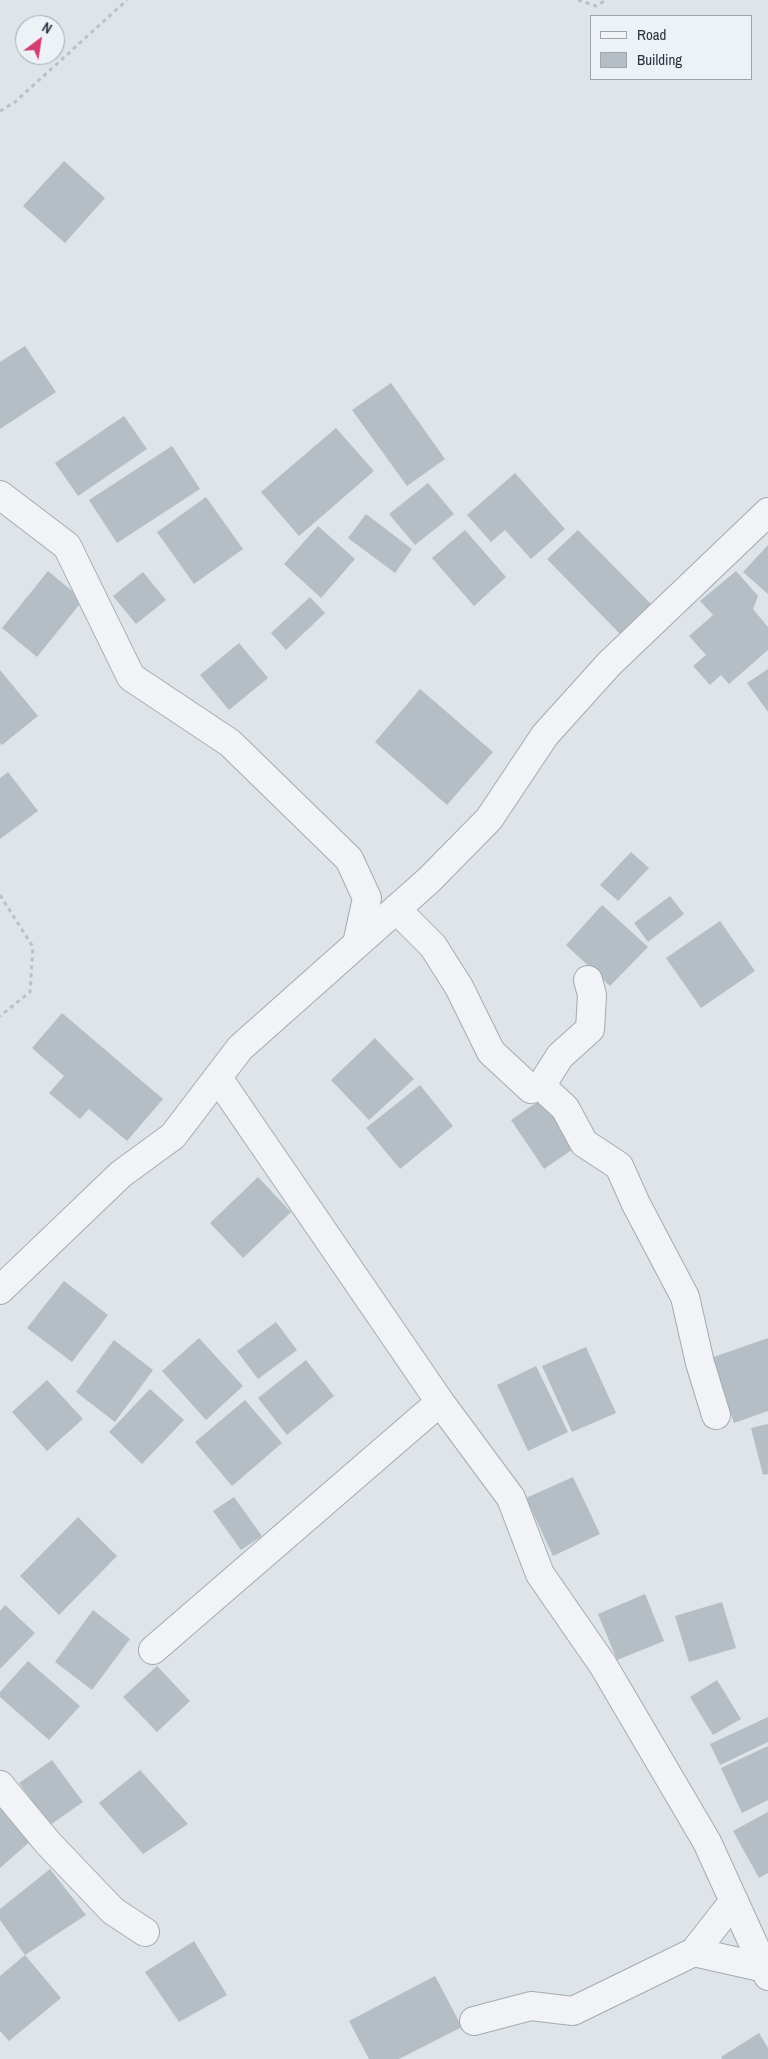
<!DOCTYPE html>
<html>
<head>
<meta charset="utf-8">
<style>
  body { margin:0 }
  #map { position:relative; width:768px; height:2059px; overflow:hidden; background:#dee4e8; font-family:"Archivo Narrow",sans-serif }
  canvas { display:block }
  .legend { position:absolute; left:590px; top:15px; width:162px; height:65px; box-sizing:border-box; background:#edf2f6; border:1px solid #9ea6ad; margin:0; padding:6px 9px; list-style:none; font-size:15px; color:#27343f }
  .legend li { display:flex; align-items:center; gap:10px; height:25px }
  .legend b { width:25px; border:1px solid #9ea6ad }
  .north { position:absolute; left:15px; top:15px; width:50px; height:50px; box-sizing:border-box; background:#edf2f6; border:1px solid #9ea6ad; border-radius:50%; rotate:31deg; font-size:14px; font-weight:700; line-height:20px; text-align:center; color:#27343f }
  .north::after { content:''; display:block; margin:auto; width:18px; height:22px; background:#d23e6e; clip-path:polygon(50% 0,100% 100%,50% 72%,0 100%) }
</style>
</head>
<body>
<div id="map">
<canvas width="768" height="2059"></canvas>
<ul class="legend">
<li><b style="height:6px;background:#f1f3f6"></b>Road</li>
<li><b style="height:14px;background:#b5bec5"></b>Building</li>
</ul>
<div class="north">N</div>
</div>
<script>
const g = document.querySelector('canvas').getContext('2d');
g.lineJoin = 'round';
function paint(path, color) { g.fillStyle = color; g.fill(path, 'evenodd'); }
const toPath = rows => new Path2D(rows.map(r => 'M' + r).join(''));
function strokePath(path, color, width, dash) { g.strokeStyle = color; g.lineWidth = width; g.lineCap = dash ? 'butt' : 'round'; g.setLineDash(dash || []); g.stroke(path); }
paint(toPath([
  [64,161,105,198,65,243,23,206],
  [25,346,56,392,0,429,0,362],
  [391,383,445,459,407,486,352,410],
  [124,416,147,449,78,496,55,463],
  [336,428,374,471,299,536,261,492],
  [172,446,200,489,117,543,89,500],
  [515,473,565,529,531,559,505,530,491,542,467,515],
  [428,483,454,514,415,545,389,514],
  [206,497,243,549,194,584,157,532],
  [366,514,412,549,395,573,348,538],
  [318,526,355,559,321,598,284,564],
  [465,530,506,577,474,606,432,558],
  [578,530,651,604,620,634,547,559],
  [768,545,768,594,743,572],
  [48,571,83,600,37,657,2,628],
  [736,571,758,596,753,609,768,627,768,650,729,684,721,675,710,685,693,666,706,655,689,636,713,615,700,601],
  [143,572,166,600,136,624,113,596],
  [310,597,325,613,286,650,271,633],
  [239,643,268,678,229,710,200,675],
  [768,669,768,712,747,683],
  [0,670,38,716,2,745,0,743],
  [420,689,493,752,447,805,375,742],
  [8,772,38,811,0,839,0,778],
  [631,852,649,868,618,901,600,885],
  [670,896,684,914,648,942,634,923],
  [602,905,648,947,610,986,566,945],
  [720,921,755,971,701,1008,666,958],
  [62,1013,163,1099,127,1141,89,1109,80,1119,49,1093,64,1076,32,1048],
  [375,1038,414,1079,369,1120,331,1080],
  [420,1085,453,1126,400,1169,366,1128],
  [546,1096,579,1145,544,1169,511,1120],
  [258,1177,291,1212,243,1258,210,1223],
  [64,1281,108,1315,72,1362,27,1328],
  [276,1322,297,1350,258,1379,237,1351],
  [199,1338,243,1386,206,1420,162,1371],
  [768,1338,768,1411,734,1423,711,1358],
  [114,1340,153,1370,115,1422,76,1392],
  [586,1347,616,1413,572,1432,542,1366],
  [306,1360,334,1396,287,1435,258,1398],
  [536,1366,568,1432,528,1451,497,1385],
  [47,1380,83,1419,47,1451,12,1412],
  [150,1389,184,1420,142,1464,109,1432],
  [245,1400,282,1443,232,1486,195,1442],
  [768,1424,768,1474,763,1475,751,1428],
  [573,1477,600,1534,553,1556,526,1498],
  [234,1497,262,1536,241,1550,213,1511],
  [78,1517,117,1556,59,1615,20,1576],
  [645,1594,664,1641,617,1660,598,1614],
  [722,1602,736,1648,689,1662,675,1616],
  [5,1605,35,1633,0,1669,0,1611],
  [93,1610,130,1639,92,1690,55,1662],
  [28,1661,80,1706,49,1740,0,1697,0,1692],
  [157,1666,190,1701,157,1732,123,1697],
  [717,1680,741,1719,713,1735,690,1697],
  [768,1717,768,1742,720,1765,710,1744],
  [768,1746,768,1800,742,1813,721,1768],
  [52,1760,83,1802,50,1825,19,1783],
  [140,1770,188,1824,143,1854,99,1803],
  [0,1802,35,1837,0,1868],
  [768,1812,768,1873,759,1878,733,1831],
  [50,1869,86,1915,25,1955,61,1998,9,2041,0,2031,0,1976,25,1955,0,1920,0,1909],
  [194,1941,227,1995,179,2022,145,1972],
  [435,1976,462,2027,399,2059,369,2059,349,2021],
  [759,2033,768,2048,768,2059,722,2059,721,2057]
]), '#b5bec5');
const minor = toPath([
  [0,495,67,546,131,677,230,743,349,859,367,898,357,944],
  [396,909,433,946,459,987,491,1052,531,1089,541,1086,565,1108,584,1143,619,1166,636,1204,685,1297,700,1363,716,1415],
  [218,1078,440,1402,511,1498,540,1574,603,1665,707,1842,768,1976],
  [541,1086,560,1056,590,1029,592,995,588,980],
  [0,1290,121,1174,173,1136,240,1048,429,880,489,819,545,735,609,664,768,512],
  [153,1650,440,1402],
  [0,1785,48,1843,113,1911,145,1932],
  [694,1952,765,1968],
  [474,2021,531,2006,573,2011,694,1952,734,1901]
]);
strokePath(minor, '#a3acb2', 30);
strokePath(toPath([
  [578,0,596,6,606,0],
  [0,111,15,102,127,0],
  [0,895,33,947,30,992,0,1016]
]), '#bcc1c6', 3, [4, 4]);
strokePath(minor, '#f1f3f6', 28);
</script>
</body>
</html>
